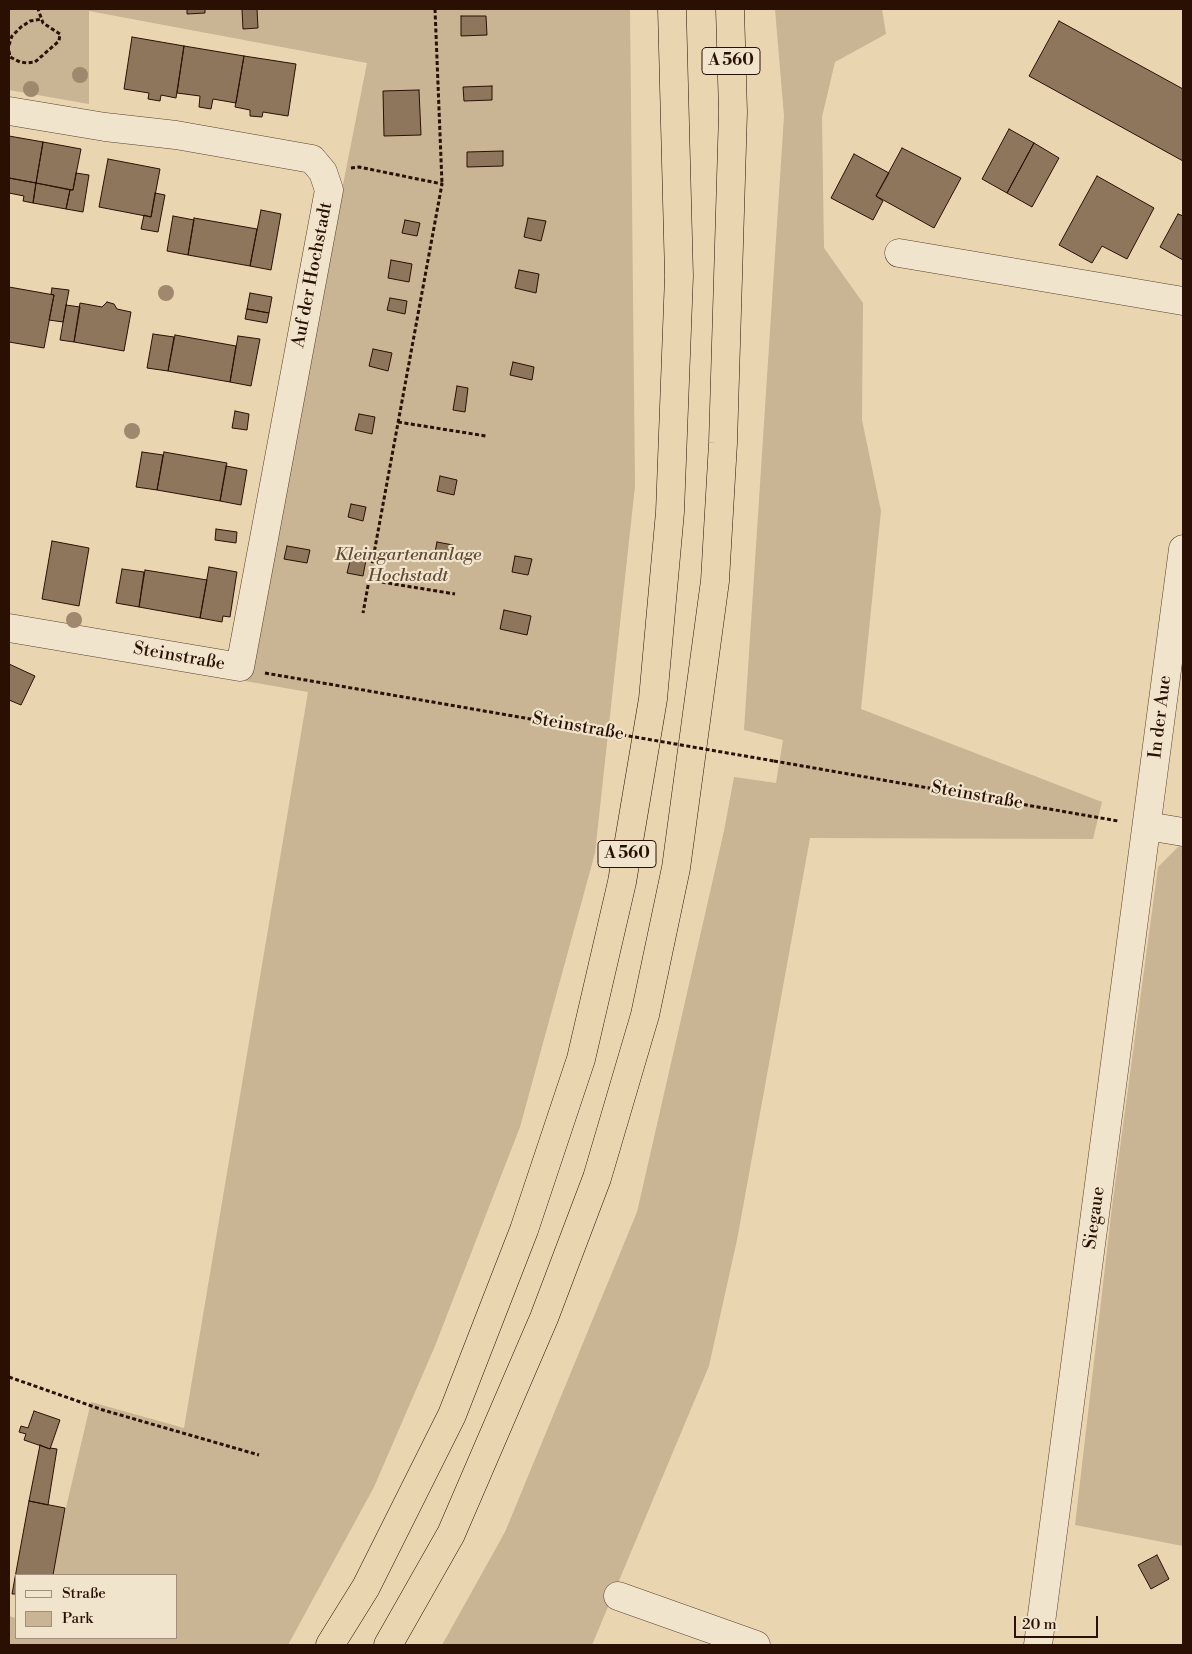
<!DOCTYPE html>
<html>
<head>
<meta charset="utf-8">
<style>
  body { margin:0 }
  #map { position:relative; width:1192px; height:1654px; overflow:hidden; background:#ead5b1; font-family:"Libre Bodoni",serif }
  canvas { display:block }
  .frame { position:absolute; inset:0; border:10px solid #2a1003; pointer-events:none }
  .legend { position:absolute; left:15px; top:1574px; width:162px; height:65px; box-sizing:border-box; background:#f1e4cc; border:1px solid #a18f7c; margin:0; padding:6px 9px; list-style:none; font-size:15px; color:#2a1003 }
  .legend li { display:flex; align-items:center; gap:10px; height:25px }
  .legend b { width:25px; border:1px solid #a18f7c }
  .scale { position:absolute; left:1014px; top:1616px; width:84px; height:22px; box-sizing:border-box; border:2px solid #2a1003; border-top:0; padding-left:6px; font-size:15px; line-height:18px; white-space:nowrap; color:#2a1003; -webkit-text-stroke:4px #f1e4cc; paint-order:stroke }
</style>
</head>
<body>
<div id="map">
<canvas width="1192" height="1654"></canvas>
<div class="frame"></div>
<ul class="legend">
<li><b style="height:6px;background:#f1e4cc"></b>Straße</li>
<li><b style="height:14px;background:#c9b493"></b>Park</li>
</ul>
<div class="scale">20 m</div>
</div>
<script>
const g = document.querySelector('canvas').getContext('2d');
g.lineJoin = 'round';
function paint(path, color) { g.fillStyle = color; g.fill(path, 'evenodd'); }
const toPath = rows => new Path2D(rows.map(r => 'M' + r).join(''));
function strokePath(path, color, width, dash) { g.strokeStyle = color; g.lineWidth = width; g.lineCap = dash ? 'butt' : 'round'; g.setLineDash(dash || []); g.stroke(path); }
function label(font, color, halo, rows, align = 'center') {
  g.font = font + ' "Libre Bodoni",serif'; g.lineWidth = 4.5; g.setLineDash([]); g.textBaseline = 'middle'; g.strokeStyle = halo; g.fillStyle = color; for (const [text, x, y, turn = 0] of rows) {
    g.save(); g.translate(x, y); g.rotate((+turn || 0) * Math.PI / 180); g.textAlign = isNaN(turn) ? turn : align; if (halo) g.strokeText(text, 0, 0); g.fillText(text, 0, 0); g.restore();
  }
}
paint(toPath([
  [9,9,630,9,635,486,595,853,520,1127,435,1346,374,1487,288,1645,9,1645,9,1616,16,1618,16,1638,176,1638,176,1575,50,1575,91,1402,184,1428,308,692,245,681,367,63,89,11,89,104,9,90],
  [775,9,882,9,886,34,835,62,822,117,824,248,863,303,862,420,881,511,861,709,1102,802,1093,839,810,838,737,1240,709,1366,592,1645,442,1645,505,1532,637,1212,724,831,734,777,776,783,783,740,744,730,784,116],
  [1179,846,1183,847,1183,1546,1075,1525,1112,1207,1158,867]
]), '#c9b493');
const building = toPath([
  [187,9,205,9,205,13,187,14,187,9],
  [242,9,257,9,258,28,243,29,242,9],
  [461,16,486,16,487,35,461,36,461,16],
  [1059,21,1183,89,1183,161,1029,76,1059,21],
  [132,37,184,46,176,98,161,95,160,101,148,99,149,93,124,89,132,37],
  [184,46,244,56,236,103,213,99,211,109,199,107,200,96,177,93,184,46],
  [244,56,296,64,288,116,263,112,262,117,250,116,250,110,235,107,244,56],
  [492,86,492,100,464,101,463,87,492,86],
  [419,90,421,135,384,136,383,91,419,90],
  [1009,129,1034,143,1007,193,982,179,1009,129],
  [9,136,43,142,36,183,9,178,9,136],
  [43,142,81,149,73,190,36,183,43,142],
  [1034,143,1059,158,1032,207,1007,193,1034,143],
  [902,148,961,178,934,228,876,196,902,148],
  [503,151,503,166,467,167,467,152,503,151],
  [854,154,889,173,876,196,883,201,873,220,831,198,854,154],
  [108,159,160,169,151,217,99,207,108,159],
  [76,173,89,175,83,212,66,209,70,190,73,190,76,173],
  [1097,176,1154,208,1127,259,1102,246,1092,263,1059,245,1097,176],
  [9,178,36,183,33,203,23,201,24,196,9,193,9,178],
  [36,183,70,190,66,209,33,203,36,183],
  [155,193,165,195,158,232,141,229,144,215,151,217,155,193],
  [261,210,281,214,271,270,250,266,261,210],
  [1178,214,1183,216,1183,260,1160,247,1178,214],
  [173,216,194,220,188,255,167,251,173,216],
  [194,218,257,229,250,266,188,255,194,218],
  [528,218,546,221,541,241,524,237,528,218],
  [405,220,420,223,417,236,402,233,405,220],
  [391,260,412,264,409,282,388,278,391,260],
  [519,270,539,274,536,293,515,288,519,270],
  [9,287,54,295,44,348,9,342,9,287],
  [52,288,69,290,63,322,49,320,54,295,51,294,52,288],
  [250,293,272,297,269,313,247,309,250,293],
  [390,298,407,301,405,314,387,310,390,298],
  [107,302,114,304,117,309,131,312,124,351,74,342,80,303,102,307,107,302],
  [66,305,80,307,74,342,60,340,66,305],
  [247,309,269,313,267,323,245,319,247,309],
  [153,334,174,337,168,371,147,368,153,334],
  [175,335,236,346,230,382,168,371,175,335],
  [238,336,260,339,251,386,230,382,238,336],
  [373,349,392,353,388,371,369,366,373,349],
  [513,362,534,367,532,380,510,375,513,362],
  [457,386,468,388,465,412,453,410,457,386],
  [235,411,249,414,247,430,232,428,235,411],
  [359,414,375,417,372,434,355,430,359,414],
  [142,452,163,455,157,490,136,487,142,452],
  [164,452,227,463,220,501,157,490,164,452],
  [226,466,247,470,241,505,220,501,226,466],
  [440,476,457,480,454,495,437,491,440,476],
  [351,504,366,507,363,521,348,517,351,504],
  [216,529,237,532,236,543,215,540,216,529],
  [52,541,89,548,79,606,42,599,52,541],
  [437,542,453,545,450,560,434,557,437,542],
  [287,546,310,550,307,563,284,559,287,546],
  [515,556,532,559,528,575,512,572,515,556],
  [351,557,366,560,363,576,347,573,351,557],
  [209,567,237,572,230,617,223,616,222,622,200,618,209,567],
  [122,569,144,572,139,607,116,603,122,569],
  [145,570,207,580,200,618,139,607,145,570],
  [504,610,531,616,527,635,500,629,504,610],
  [9,664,35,676,21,705,9,700,9,664],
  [34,1411,60,1420,50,1449,24,1440,26,1434,19,1432,21,1426,28,1428,34,1411],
  [40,1445,50,1449,50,1448,57,1449,48,1505,29,1501,40,1445],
  [29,1501,65,1508,53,1575,16,1575,16,1594,12,1594,29,1501],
  [1157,1555,1169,1579,1151,1589,1138,1565,1157,1555]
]);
paint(building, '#8e765d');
strokePath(building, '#2a1003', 1);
const minor = toPath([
  [9,111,105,127,176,135,312,159,323,172,329,190,240,667,9,628],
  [899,253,1183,301],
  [1147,826,1183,832],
  [618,1596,756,1645],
  [1038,1645,1183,549]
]);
const highway = toPath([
  [330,1645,366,1587,452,1415,524,1230,581,1059,622,882,653,699,670,512,679,276,672,9],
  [388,1645,451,1534,544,1318,597,1178,645,1015,676,868,715,581,723,443,733,112,730,9]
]);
strokePath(minor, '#5a412e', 29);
strokePath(highway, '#2a1003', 29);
strokePath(toPath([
  [435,9,442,184],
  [9,45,12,36,21,27,30,21,42,19],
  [9,51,10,57,20,62,27,63,35,62,59,41,60,34,43,23,38,9],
  [351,168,359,167,442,184,363,613],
  [398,422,486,436],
  [369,580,455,594],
  [265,673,571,726],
  [774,761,1118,821],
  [9,1377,103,1410,259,1455]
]), '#2a1003', 3, [4, 2.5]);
strokePath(minor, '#f1e4cc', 28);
strokePath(highway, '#ead5b1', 28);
strokePath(toPath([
  [571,726,774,761]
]), '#2a1003', 3, [4, 2.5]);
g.fillStyle = '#9f886d';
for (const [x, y] of [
  [80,75],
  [31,89],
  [166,293],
  [132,431],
  [74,620]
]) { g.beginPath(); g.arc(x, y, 8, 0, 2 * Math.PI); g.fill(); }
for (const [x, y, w] of [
  [731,61,58],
  [627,854,58]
]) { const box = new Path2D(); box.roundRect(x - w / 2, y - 13.5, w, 27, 4); g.fillStyle = '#f1e4cc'; g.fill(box); strokePath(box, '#2a1003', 1); }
label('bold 16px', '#2a1003', null, [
  ["A 560",731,61],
  ["A 560",627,854]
]);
label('18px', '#2a1003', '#f1e4cc', [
  ["Auf der Hochstadt",313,275,-79],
  ["Steinstraße",179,657,10],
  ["In der Aue",1161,717,-83],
  ["Steinstraße",578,727,10],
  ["Steinstraße",977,796,10],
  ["Siegaue",1095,1218,-82]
]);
label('italic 18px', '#624935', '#f1e4cc', [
  ["Kleingartenanlage",408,556],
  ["Hochstadt",408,577]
]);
</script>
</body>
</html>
